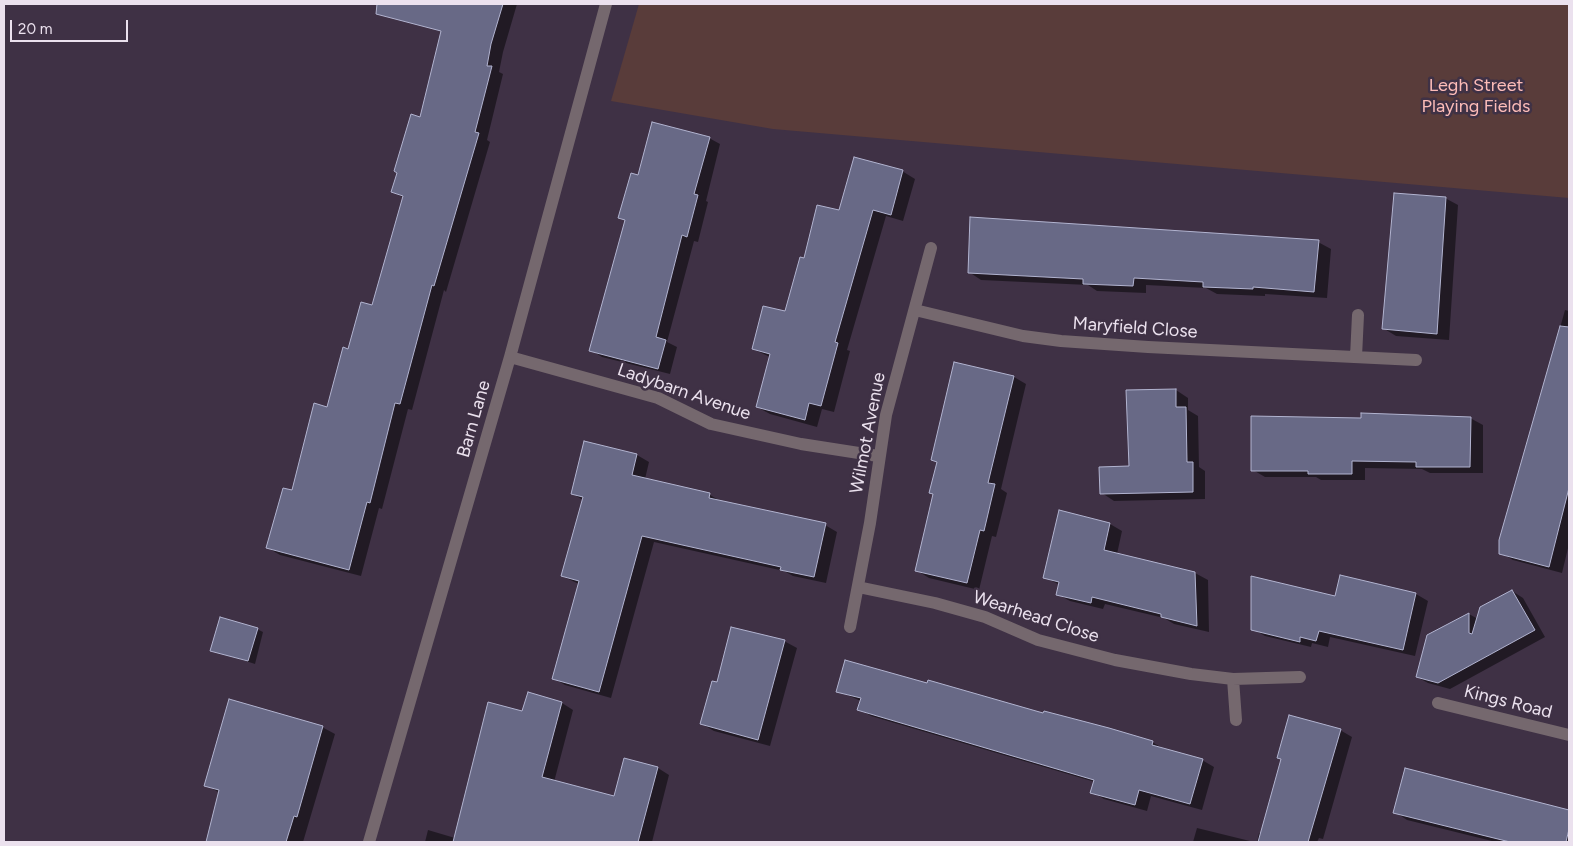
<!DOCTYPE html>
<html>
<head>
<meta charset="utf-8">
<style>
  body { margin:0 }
  #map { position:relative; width:1573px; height:846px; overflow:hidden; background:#3f3145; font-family:Figtree,sans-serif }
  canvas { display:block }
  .frame { position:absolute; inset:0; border:5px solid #ebe1ee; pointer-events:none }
  .scale { position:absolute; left:10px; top:20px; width:118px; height:22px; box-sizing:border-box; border:2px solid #ebe1ee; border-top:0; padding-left:6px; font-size:15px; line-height:18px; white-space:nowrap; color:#ebe1ee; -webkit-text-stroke:4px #3f3145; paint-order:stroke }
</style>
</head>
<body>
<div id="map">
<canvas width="1573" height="846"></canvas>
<div class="frame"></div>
<div class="scale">20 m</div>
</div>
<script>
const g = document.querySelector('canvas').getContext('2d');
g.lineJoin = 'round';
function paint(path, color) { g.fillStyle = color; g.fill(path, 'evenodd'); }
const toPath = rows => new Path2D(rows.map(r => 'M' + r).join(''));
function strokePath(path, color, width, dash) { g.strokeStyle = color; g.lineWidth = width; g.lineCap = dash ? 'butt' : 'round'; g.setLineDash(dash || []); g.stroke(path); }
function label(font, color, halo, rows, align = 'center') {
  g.font = font + ' Figtree,sans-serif'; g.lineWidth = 5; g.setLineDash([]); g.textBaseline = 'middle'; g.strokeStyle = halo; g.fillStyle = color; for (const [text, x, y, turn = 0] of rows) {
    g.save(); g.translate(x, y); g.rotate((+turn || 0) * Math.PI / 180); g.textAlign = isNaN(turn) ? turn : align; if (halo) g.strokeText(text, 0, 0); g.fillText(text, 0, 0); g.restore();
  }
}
paint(toPath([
  [639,4,1569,4,1569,198,773,129,611,101]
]), '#593c3a');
paint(toPath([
  [448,4,517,4,503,52,499,72,503,74,487,140,490,142,446,292,444,290,412,410,408,409,382,509,379,508,361,576,280,555,268,548,328,408,349,350,373,307,404,198,393,192,421,119,442,31,440,30],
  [709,138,720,144,706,201,708,202,698,242,694,241,667,342,677,347,670,374,602,357,591,350,626,221,620,218,639,176],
  [902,171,915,179,903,221,886,216,847,350,850,351,834,412,822,409,817,427,770,414,757,407,770,357,753,349,786,313,805,260,840,212],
  [1445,198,1458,205,1449,340,1396,336,1383,328],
  [1318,242,1331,249,1327,298,1265,294,1265,296,1217,294,1206,288,1146,285,1146,293,1097,291,1088,285,981,280,969,272],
  [1565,310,1569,311,1569,544,1562,573,1513,560,1501,553,1501,540],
  [1014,377,1026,384,1001,489,1007,493,996,537,992,536,979,590,929,578,916,570,934,495,931,493,938,463,933,460],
  [1176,390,1188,398,1188,410,1198,416,1199,467,1205,471,1205,499,1114,501,1102,493,1130,467],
  [1470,418,1483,425,1483,473,1430,473,1422,469,1365,468,1365,480,1321,480,1316,477,1265,477,1253,470,1363,419],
  [637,455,649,462,645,479,710,495,722,502,825,525,837,532,826,583,793,576,784,571,654,542,611,698,565,685,553,678,579,584,562,576,583,500,573,494],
  [1110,524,1122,531,1117,554,1195,573,1208,580,1209,632,1174,624,1164,618,1105,604,1103,609,1070,601,1057,594,1060,585,1044,577],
  [1341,577,1416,594,1428,601,1415,656,1330,637,1328,647,1312,643,1311,647,1265,636,1253,629,1336,598],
  [1512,591,1523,598,1545,637,1450,689,1428,683,1417,677,1428,636,1469,614,1478,619],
  [257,629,263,632,255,664,212,650],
  [784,641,797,648,770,746,714,731,702,724,718,684],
  [838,691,1044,715,1152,742,1164,749,1202,760,1214,767,1202,810,1151,796,1147,811,1104,799,1092,792,1095,782,871,716,859,709,861,701],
  [528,694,562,703,573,710,554,782,614,797,625,759,658,768,669,775,652,842,425,842,428,830,455,838,523,712],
  [322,727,335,734,303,842,207,842,220,793,206,785],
  [1340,730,1352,737,1323,839,1319,838,1317,842,1257,842,1259,833,1261,834],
  [1406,770,1569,812,1569,842,1496,842,1407,820,1395,812],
  [1197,828,1254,842,1193,842]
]), '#0007');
const building = toPath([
  [377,4,503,4,491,44,487,66,492,66,475,132,479,133,434,286,432,285,400,404,395,403,370,503,367,502,349,570,266,548,283,488,292,490,314,403,327,407,343,347,348,349,361,302,372,305,403,196,391,192,397,173,394,171,411,114,420,117,441,31,376,14,377,4],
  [652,122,710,137,694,194,698,195,687,237,682,235,656,337,666,340,658,369,589,351,625,220,618,218,631,173,638,175,652,122],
  [854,157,903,170,891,215,873,210,835,342,838,343,821,406,809,403,805,420,756,407,770,354,752,349,763,306,785,311,800,257,804,258,817,205,839,210,854,157],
  [1394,193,1446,197,1437,334,1382,329,1394,193],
  [970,217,1319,240,1314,292,1253,287,1253,289,1203,287,1203,282,1134,278,1133,286,1083,284,1083,279,968,273,970,217],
  [1560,326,1569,327,1569,488,1549,567,1499,554,1499,540,1560,326],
  [954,362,1014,376,988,483,995,484,984,531,980,530,967,583,915,571,933,494,929,493,937,462,931,460,954,362],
  [1176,389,1176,407,1186,407,1187,462,1193,462,1193,492,1100,494,1099,467,1129,466,1126,390,1176,389],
  [1361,413,1471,417,1470,467,1416,467,1416,462,1352,461,1352,474,1308,474,1308,471,1251,471,1251,416,1361,418,1361,413],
  [584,441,637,454,632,475,710,493,709,498,826,523,814,577,780,570,781,567,642,536,599,692,552,679,579,581,561,576,583,497,571,494,584,441],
  [1059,510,1110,523,1104,550,1195,572,1197,626,1161,617,1161,614,1092,597,1091,603,1056,595,1059,582,1043,578,1059,510],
  [1340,575,1416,593,1403,650,1319,631,1316,641,1300,637,1300,642,1251,630,1251,576,1335,596,1340,575],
  [1512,590,1535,630,1438,683,1416,677,1427,635,1469,613,1469,633,1472,634,1480,607,1512,590],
  [220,617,258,628,248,661,210,651,220,617],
  [731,627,785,640,758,740,700,724,712,681,717,682,731,627],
  [845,660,927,683,928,680,1043,713,1044,711,1109,728,1153,741,1152,745,1203,759,1190,804,1139,790,1135,805,1090,793,1094,780,857,710,861,698,836,692,845,660],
  [528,692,562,702,542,777,614,796,624,758,658,767,638,842,453,842,488,702,522,711,528,692],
  [229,699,323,726,297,817,294,816,286,842,206,842,219,790,204,786,229,699],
  [1289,715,1341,729,1308,842,1258,842,1281,759,1277,758,1289,715],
  [1405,768,1569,810,1569,829,1566,842,1510,842,1393,813,1405,768]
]);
paint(building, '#686986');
strokePath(building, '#b2b4d0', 1);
strokePath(toPath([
  [915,310,1023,336,1061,341,1148,347,1416,360],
  [510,357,658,398,711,424,801,444,878,456],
  [1356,357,1358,315],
  [858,587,935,603,985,617,1038,640,1115,660,1191,674,1233,679,1300,677],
  [850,627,870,523,886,415,931,248],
  [1233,679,1236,720],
  [1438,703,1569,735],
  [369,842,510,357,606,4]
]), '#75686e', 12);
label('18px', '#fdbcb8', '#3f3145', [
  ["Legh Street",1476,86],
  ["Playing Fields",1476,107]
]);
label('18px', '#ebe1ee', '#3f3145', [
  ["Maryfield Close",1135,328,4],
  ["Ladybarn Avenue",684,392,19],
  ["Barn Lane",474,419,-74],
  ["Wilmot Avenue",868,433,-79],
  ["Wearhead Close",1036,617,18],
  ["Kings Road",1508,702,14]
]);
</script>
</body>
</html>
